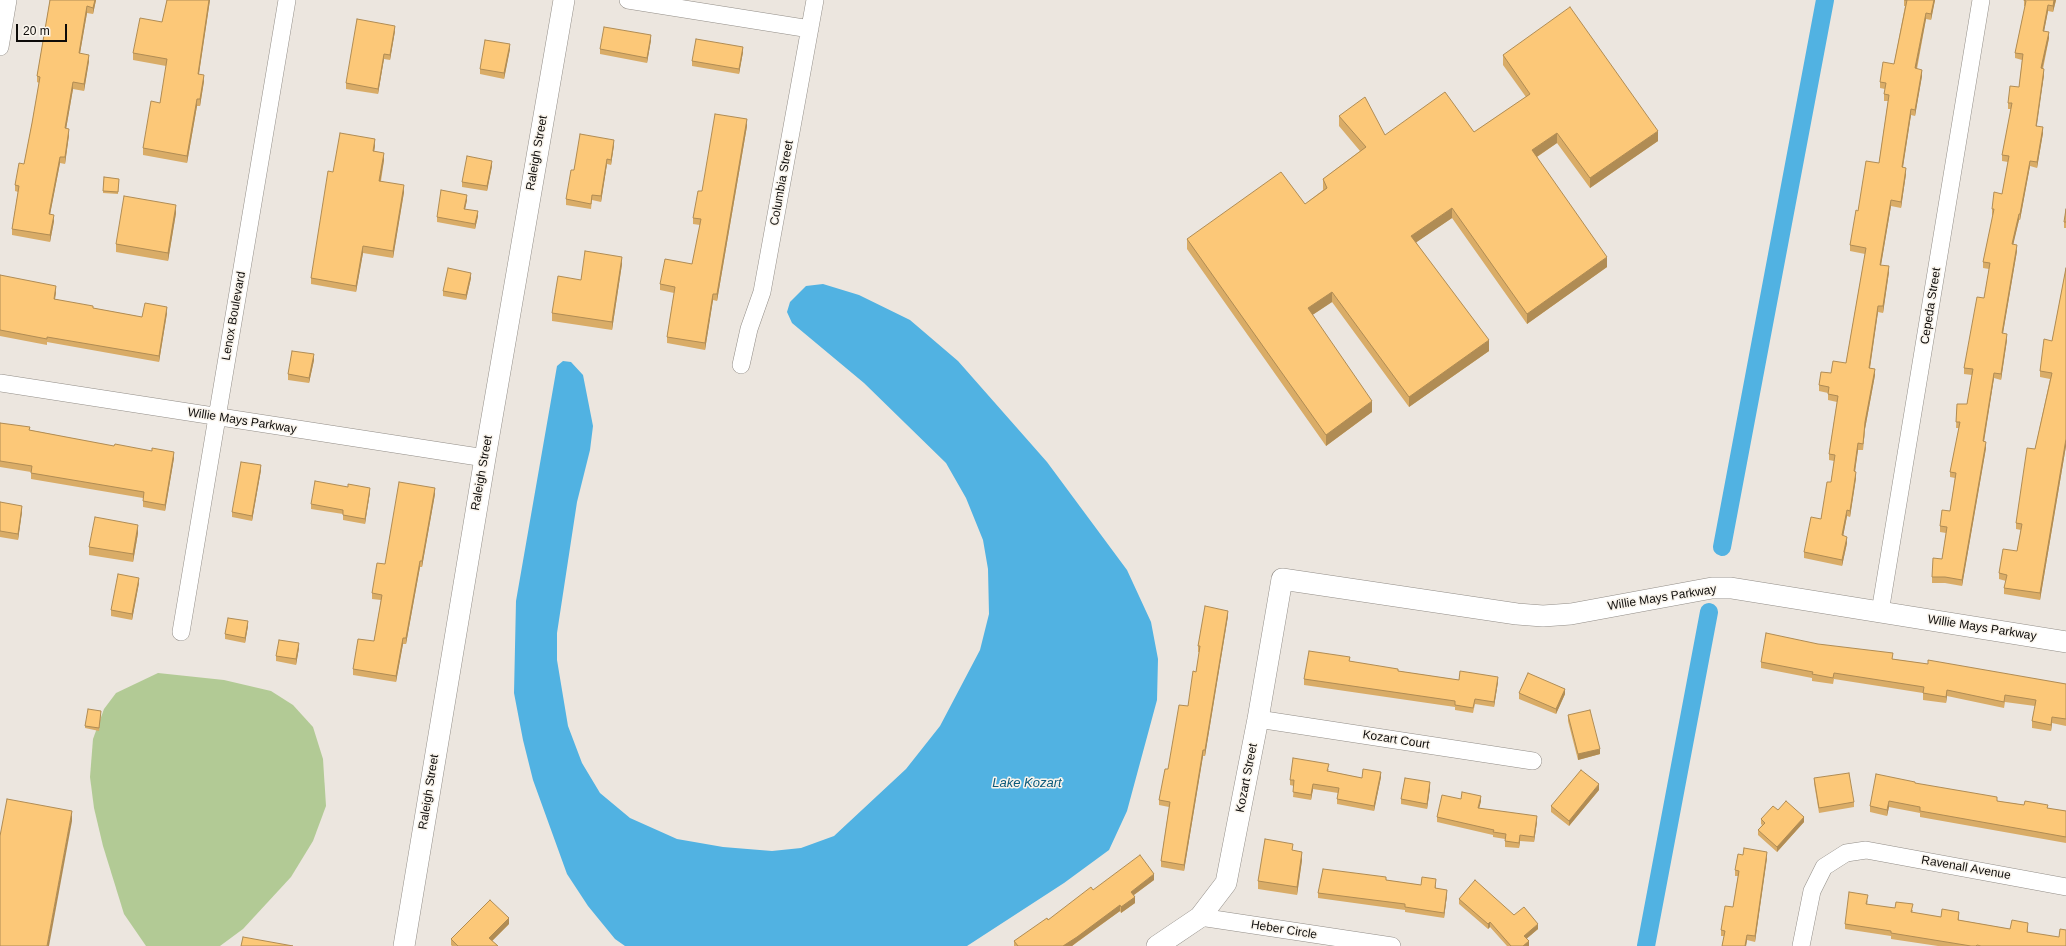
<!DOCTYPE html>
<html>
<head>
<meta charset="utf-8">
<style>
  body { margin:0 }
  #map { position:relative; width:2066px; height:946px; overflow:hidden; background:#ece6df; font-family:Arial,sans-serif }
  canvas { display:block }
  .scale { position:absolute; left:16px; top:24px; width:51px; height:18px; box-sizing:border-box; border:2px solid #0d0b09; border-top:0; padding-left:5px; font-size:12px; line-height:14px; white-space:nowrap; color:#0d0b09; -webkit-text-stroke:3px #f9f4ec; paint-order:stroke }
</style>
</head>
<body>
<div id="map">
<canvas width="2066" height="946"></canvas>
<div class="scale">20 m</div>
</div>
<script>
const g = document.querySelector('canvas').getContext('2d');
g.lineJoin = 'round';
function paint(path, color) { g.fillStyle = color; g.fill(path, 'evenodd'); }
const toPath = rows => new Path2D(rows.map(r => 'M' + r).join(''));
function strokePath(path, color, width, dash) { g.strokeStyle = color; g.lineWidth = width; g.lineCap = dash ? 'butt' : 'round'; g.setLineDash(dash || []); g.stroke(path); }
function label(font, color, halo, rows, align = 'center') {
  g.font = font + ' Arial,sans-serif'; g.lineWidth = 3; g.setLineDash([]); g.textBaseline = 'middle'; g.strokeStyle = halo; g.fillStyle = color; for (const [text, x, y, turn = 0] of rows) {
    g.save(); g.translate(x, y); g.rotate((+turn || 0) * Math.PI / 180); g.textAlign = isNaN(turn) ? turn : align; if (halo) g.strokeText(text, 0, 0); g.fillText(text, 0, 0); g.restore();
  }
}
paint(toPath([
  [158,673,224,680,271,691,293,705,313,727,323,759,326,806,313,841,291,877,243,929,220,946,146,946,124,914,103,846,94,808,90,777,93,739,104,709,116,693]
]), '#b2ca95');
paint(toPath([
  [823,284,859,295,910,320,958,361,1047,462,1127,570,1151,622,1158,659,1157,700,1127,811,1109,850,1064,883,967,946,625,946,615,939,588,906,567,874,533,780,523,740,514,693,516,601,557,366,563,361,571,362,583,375,593,426,590,450,577,502,557,633,557,660,568,726,582,763,600,793,630,818,677,839,723,847,772,851,801,848,834,836,906,769,940,726,980,650,989,614,988,569,983,540,966,498,946,463,864,383,792,323,787,312,790,302,806,286]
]), '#51b2e2');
strokePath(toPath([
  [1722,547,1825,0],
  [1646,946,1709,612]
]), '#51b2e2', 18);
const minor = toPath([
  [628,0,810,29],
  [0,47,8,0],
  [741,365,749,329,762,292,815,0],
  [0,383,485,458],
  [1880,612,1981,0],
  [181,632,287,0],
  [1258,719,1533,761],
  [1200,917,1392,946],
  [1801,946,1812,891,1824,867,1846,853,1866,850,2066,887]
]);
const tertiary = toPath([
  [404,946,485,458,564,0],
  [1157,946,1200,917,1226,883,1258,719,1282,579,1517,614,1543,616,1571,614,1712,588,1731,588,2066,642]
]);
strokePath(minor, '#928d87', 18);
strokePath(tertiary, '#928d87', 22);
strokePath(minor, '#fff', 17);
strokePath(tertiary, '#fff', 21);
paint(toPath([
  [50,0,96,0,93,14,87,13,80,53,89,61,84,91,73,89,66,129,69,135,65,164,60,163,50,214,54,221,50,242,12,235,12,229,18,192,15,191,15,185,24,164,32,123,39,83,37,82,37,76],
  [167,0,210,0,199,74,204,81,200,106,197,106,187,163,143,155,143,148,160,103,166,66,133,60,133,53,162,22],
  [1904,0,1935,0,1931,20,1926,19,1917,69,1922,76,1915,116,1911,115,1903,167,1906,174,1901,208,1891,206,1881,265,1889,272,1883,313,1878,312,1870,368,1875,375,1865,429,1863,450,1858,450,1855,472,1856,478,1850,517,1847,516,1843,536,1847,543,1842,566,1804,558,1804,552,1821,519,1831,482,1834,461,1829,460,1829,454,1837,402,1828,400,1828,393,1819,391,1819,385,1831,373,1846,363,1865,254,1850,251,1850,245,1858,211,1879,163,1888,101,1884,101,1884,94,1885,89,1880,88,1880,82,1894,64,1905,6,1904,6],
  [2024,0,2056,0,2053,12,2048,11,2044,31,2049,38,2043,69,2044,75,2036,126,2043,133,2037,168,2030,166,2020,220,2019,220,2013,244,2017,251,2003,333,2007,340,2001,380,1994,378,1984,442,1986,448,1962,586,1945,583,1932,583,1932,577,1942,559,1946,533,1940,532,1940,526,1950,511,1955,478,1950,477,1950,472,1959,428,1956,428,1957,404,1967,404,1972,375,1964,374,1964,368,1984,298,1989,269,1983,268,1983,262,1993,215,1992,215,1992,209,2002,194,2008,162,2002,161,2002,155,2011,109,2008,109,2008,103,2019,87,2022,60,2015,58,2015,53,2025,6,2024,6],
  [395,31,390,60,384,59,378,94,346,89,346,83],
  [651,40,647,63,600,54,600,49],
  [510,49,504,79,480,74,480,69],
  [743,52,739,74,692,66,692,61],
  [1503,55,1658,141,1590,188,1557,143,1537,157,1607,267,1527,324,1452,218,1416,242,1489,351,1409,407,1332,302,1312,315,1372,412,1326,446,1187,249,1187,239,1305,204,1323,190,1323,179,1360,151,1339,126,1339,116,1385,135,1474,132,1526,97,1503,65],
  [747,126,717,301,713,300,705,350,667,343,667,337,674,293,660,290,660,284,692,264,700,225,693,224,693,218,702,191],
  [614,145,611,165,607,164,601,202,592,200,591,209,566,205,566,199,574,170],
  [375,146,374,151,384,160,381,181,404,192,393,258,363,253,356,292,311,284,311,278,333,172],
  [492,166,487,191,462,187,462,182],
  [104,177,119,179,118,194,103,193],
  [467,200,465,209,478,216,475,229,437,222,437,217],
  [2066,209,2066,228,2064,228,2064,222],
  [176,213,168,261,116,252,116,244],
  [622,264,612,330,552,321,552,313],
  [2066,268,2066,446,2040,600,2004,594,2004,588,2006,581,1999,579,1999,573,2017,551,2021,530,2016,529,2016,523,2035,449,2050,379,2040,377,2040,371,2052,341],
  [0,275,56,292,55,299,93,308,142,317,167,313,159,362,47,342,47,345,0,336],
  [471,278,466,300,443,296,443,291],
  [314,360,309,383,288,380,288,374],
  [0,423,30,430,174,458,165,511,143,507,143,498,31,479,31,472,0,467],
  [261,470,252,521,232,517,232,512],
  [370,492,365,524,343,520,343,514,311,509,311,504],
  [435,494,422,567,420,567,406,644,403,644,396,682,353,675,353,669,374,641,381,600,372,599,372,593,385,564],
  [0,502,22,512,18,540,0,537],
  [138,533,133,562,89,555,89,547],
  [139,583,132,620,111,616,111,610],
  [1228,616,1205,756,1203,756,1184,871,1161,867,1161,861,1169,807,1159,805,1159,800,1188,706,1196,672,1200,652,1198,652,1198,646],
  [248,626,245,643,225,639,225,634],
  [299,648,296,665,276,661,276,656],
  [1893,659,2066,684,2066,726,2052,723,2051,731,2032,728,2032,721,2035,706,2005,702,2004,708,1947,696,1946,703,1923,700,1923,693,1834,679,1833,684,1812,681,1812,678,1761,668,1761,662],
  [1350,661,1398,671,1459,680,1498,682,1494,707,1475,704,1473,713,1455,710,1455,707,1304,685,1304,679],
  [1519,693,1565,694,1556,714,1519,699],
  [101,714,99,731,85,728,85,726],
  [1568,715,1600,754,1578,760,1568,721],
  [1329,769,1328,771,1362,778,1381,777,1374,811,1337,804,1337,799,1338,793,1313,789,1311,800,1293,797,1294,786,1290,785,1290,780],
  [1814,778,1854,802,1854,807,1819,813,1814,783],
  [1915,784,1997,801,2066,811,2066,843,1920,817,1920,813,1889,807,1887,816,1870,812,1870,806],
  [1430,788,1427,809,1401,804,1401,799],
  [1599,790,1569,826,1551,812,1551,806],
  [1481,801,1479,808,1537,822,1534,842,1520,841,1519,848,1505,847,1505,839,1493,837,1493,835,1437,822,1437,817],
  [1761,819,1804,822,1777,852,1758,835,1758,830,1762,825,1761,824],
  [1293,850,1302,860,1297,895,1258,889,1258,881],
  [1767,858,1755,942,1747,940,1746,946,1722,946,1724,936,1721,936,1721,930,1733,907,1738,876,1735,876,1735,870],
  [1154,880,1134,895,1135,903,1121,913,1120,911,1072,946,1014,946,1014,941,1048,920,1093,890],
  [1386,880,1421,885,1436,885,1436,888,1447,895,1444,918,1405,912,1405,910,1318,898,1318,893],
  [1459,899,1514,915,1538,929,1527,938,1529,946,1507,946,1490,927,1488,929,1459,904],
  [1868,900,1867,905,1895,908,1913,910,1912,913,1941,917,1959,917,1959,920,2010,929,2028,928,2028,932,2066,946,1938,946,1891,939,1891,936,1845,929,1845,924],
  [509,924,492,941,498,946,452,946,451,945,451,939]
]), '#d9ac67');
paint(toPath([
  [95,0,96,0,93,14,93,8],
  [209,0,210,0,198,80,198,74],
  [1934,0,1935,0,1931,20,1931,14],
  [2054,0,2056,0,2053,12,2053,6],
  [2048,5,2048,11,2043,37,2043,31],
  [87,6,87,13,79,59,79,53],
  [1926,13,1926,19,1915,75,1915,68],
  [395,26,395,31,390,60,390,55],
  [2049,32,2049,38,2041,74,2041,68],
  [651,35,651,40,647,63,647,58],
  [510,44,510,49,504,79,504,73],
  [743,47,743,52,739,74,739,69],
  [384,54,384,59,378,94,378,89],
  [89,55,89,61,84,91,84,84],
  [2044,69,2044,75,2036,132,2036,126],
  [1922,70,1922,76,1915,116,1915,110],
  [204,75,204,81,200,106,200,99],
  [73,82,73,89,65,135,65,128],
  [197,99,197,106,187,163,187,156],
  [1911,109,1911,115,1902,173,1902,167],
  [747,119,747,126,717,301,717,294],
  [2043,127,2043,133,2037,168,2037,162],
  [69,129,69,135,65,164,65,157],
  [1658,131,1658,141,1590,188,1590,178],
  [1557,133,1557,143,1532,160,1532,150],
  [375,139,375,146,373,158,373,151],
  [614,140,614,145,611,165,611,160],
  [384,153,384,160,379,188,379,181],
  [60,157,60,163,49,220,49,214],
  [607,159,607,164,601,202,601,196],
  [492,161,492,166,487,191,487,186],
  [2030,161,2030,166,2020,220,2020,214],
  [1906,168,1906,174,1901,208,1901,202],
  [404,185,404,192,393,258,393,251],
  [467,195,467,200,464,214,464,209],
  [1891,200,1891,206,1880,271,1880,265],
  [176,205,176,213,168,261,168,253],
  [1452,208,1452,218,1411,246,1411,236],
  [478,211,478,216,475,229,475,224],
  [2019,214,2019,220,2012,250,2012,244],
  [54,215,54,221,50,242,50,235],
  [2017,245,2017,251,2002,339,2002,333],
  [363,246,363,253,356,292,356,286],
  [622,257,622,264,612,330,612,322],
  [1607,257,1607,267,1527,324,1527,314],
  [1889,266,1889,272,1883,313,1883,306],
  [471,273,471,278,466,300,466,295],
  [56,286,56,292,54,305,54,299],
  [1332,292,1332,302,1308,318,1308,308],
  [713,294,713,300,705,350,705,343],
  [1878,306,1878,312,1869,374,1869,368],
  [167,307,167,313,159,362,159,356],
  [2007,334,2007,340,2001,380,2001,374],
  [1489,340,1489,351,1409,407,1409,397],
  [314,354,314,360,309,383,309,378],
  [1875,369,1875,375,1865,429,1863,450,1865,422],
  [1994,373,1994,378,1983,447,1983,441],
  [1372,401,1372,412,1326,446,1326,435],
  [2066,439,2066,446,2040,600,2040,593],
  [1986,442,1986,448,1962,586,1962,580],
  [1858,443,1858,450,1854,478,1854,471],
  [174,452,174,458,165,511,165,505],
  [261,465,261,470,252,521,252,516],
  [1856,472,1856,478,1850,517,1850,511],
  [370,488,370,492,365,524,365,519],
  [435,488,435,494,422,567,422,561],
  [22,506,22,512,18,540,18,534],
  [1847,510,1847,516,1842,542,1842,535],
  [138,525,138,533,133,562,133,554],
  [1847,537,1847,543,1842,566,1842,560],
  [420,561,420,567,406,644,406,638],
  [139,578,139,583,132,620,132,614],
  [1228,611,1228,616,1205,756,1205,750],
  [248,621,248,626,245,643,245,638],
  [403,638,403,644,396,682,396,676],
  [299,643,299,648,296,665,296,659],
  [1498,677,1498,682,1494,707,1494,702],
  [1565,689,1565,694,1556,714,1556,709],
  [1947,690,1947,696,1946,703,1946,697],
  [2052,717,2052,723,2051,731,2051,725],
  [1600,749,1600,754,1578,760,1578,754],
  [1203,750,1203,756,1184,871,1184,865],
  [1381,772,1381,777,1374,811,1374,806],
  [1430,782,1430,788,1427,809,1427,804],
  [1313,784,1313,789,1311,800,1311,795],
  [1599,784,1599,790,1569,826,1569,821],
  [1481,796,1481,801,1478,813,1478,808],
  [1889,801,1889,807,1887,816,1887,810],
  [72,811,72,821,49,946,47,946],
  [1537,816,1537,822,1534,842,1534,837],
  [1804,817,1804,822,1777,852,1777,847],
  [1520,835,1520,841,1519,848,1519,843],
  [1302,852,1302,860,1297,895,1297,887],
  [1767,852,1767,858,1755,942,1755,936],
  [1154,874,1154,880,1131,897,1131,892],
  [1447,890,1447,895,1444,918,1444,913],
  [1135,897,1135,903,1121,913,1121,907],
  [1120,905,1120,911,1077,942,1072,946,1063,946],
  [509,918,509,924,489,944,489,938],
  [1490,922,1490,927,1488,929,1488,924],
  [1538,924,1538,929,1524,941,1524,936],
  [1747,935,1747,940,1746,946,1745,946],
  [1529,941,1529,946,1523,946]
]), '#b08c54');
const building = toPath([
  [50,0,95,0,93,8,87,6,79,53,89,55,84,84,73,82,65,128,69,129,65,157,60,157,49,214,54,215,50,235,12,229,19,186,15,185,19,163,24,164,32,123,40,77,37,76,50,0],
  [167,0,209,0,198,74,204,75,200,99,197,99,187,156,143,148,151,101,160,103,167,59,133,53,140,18,162,22,167,0],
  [1905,0,1934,0,1931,14,1926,13,1915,68,1922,70,1915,110,1911,109,1902,167,1906,168,1901,202,1891,200,1880,265,1889,266,1883,306,1878,306,1869,368,1875,369,1865,422,1863,444,1858,443,1854,471,1856,472,1850,511,1847,510,1842,535,1847,537,1842,560,1804,552,1811,517,1821,519,1827,482,1831,482,1835,455,1829,454,1838,396,1828,394,1829,387,1819,385,1821,372,1831,373,1833,361,1846,363,1866,248,1850,245,1856,210,1858,211,1866,161,1879,163,1889,95,1884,94,1886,83,1880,82,1883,62,1894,64,1907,0,1905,0],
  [2024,0,2054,0,2053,6,2048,5,2043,31,2049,32,2041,68,2044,69,2036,126,2043,127,2037,162,2030,161,2020,214,2019,214,2012,244,2017,245,2002,333,2007,334,2001,374,1994,373,1983,441,1986,442,1962,580,1945,577,1932,577,1933,558,1942,559,1947,527,1940,526,1942,510,1950,511,1956,473,1950,472,1960,422,1956,422,1957,404,1967,404,1973,369,1964,368,1977,297,1984,298,1990,263,1983,262,1994,209,1992,209,1994,192,2002,194,2009,156,2002,155,2012,103,2008,103,2010,86,2019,87,2023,54,2015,53,2026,1,2024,0],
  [1570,7,1658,131,1590,178,1557,133,1532,150,1607,257,1527,314,1452,208,1411,236,1489,340,1409,397,1332,292,1308,308,1372,401,1326,435,1187,239,1281,172,1305,204,1327,188,1323,179,1366,147,1339,116,1365,97,1385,135,1445,92,1474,132,1530,94,1503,55,1570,7],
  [357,19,395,26,390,55,384,54,378,89,346,83,357,19],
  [604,27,651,35,647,58,600,49,604,27],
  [696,39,743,47,739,69,692,61,696,39],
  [485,40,510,44,504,73,480,69,485,40],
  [715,114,747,119,717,294,713,294,705,343,667,337,675,287,660,284,665,259,692,264,701,219,693,218,698,191,702,191,715,114],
  [340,133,375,139,373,151,384,153,379,181,404,185,393,251,363,246,356,286,311,278,328,171,333,172,340,133],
  [580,134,614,140,611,160,607,159,601,196,592,195,591,204,566,199,571,170,574,170,580,134],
  [467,156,492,161,487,186,462,182,467,156],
  [104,177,119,179,118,192,103,191,104,177],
  [441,190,467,195,464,209,478,211,475,224,437,217,441,190],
  [124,196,176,205,168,253,116,244,124,196],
  [2066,209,2066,222,2064,222,2066,209],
  [585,251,622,257,612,322,552,313,558,276,581,280,585,251],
  [448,268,471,273,466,295,443,291,448,268],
  [2066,268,2066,439,2040,593,2004,588,2007,575,1999,573,2003,549,2017,551,2022,524,2016,523,2027,448,2035,449,2052,373,2040,371,2044,339,2052,341,2066,268],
  [0,275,56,286,54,299,93,306,93,308,142,317,145,303,167,307,159,356,47,337,47,339,0,330,0,275],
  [292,351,314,354,309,378,288,374,292,351],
  [0,423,30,427,29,430,114,446,115,444,152,451,152,448,174,452,165,505,143,501,144,492,31,473,32,466,0,461,0,423],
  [241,462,261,465,252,516,232,512,241,462],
  [315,481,348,487,348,484,370,488,365,519,343,515,343,510,311,504,315,481],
  [399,482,435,488,422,561,420,561,406,638,403,638,396,676,353,669,358,639,374,641,382,595,372,593,377,563,385,564,399,482],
  [0,502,22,506,18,534,0,531,0,502],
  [95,517,138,525,133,554,89,547,95,517],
  [118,574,139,578,132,614,111,610,118,574],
  [1205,606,1228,611,1205,750,1203,750,1184,865,1161,861,1170,802,1159,800,1165,769,1168,769,1179,705,1188,706,1193,671,1196,672,1200,646,1198,646,1205,606],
  [228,618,248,621,245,638,225,634,228,618],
  [1766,633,1818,644,1893,653,1892,659,1928,664,1928,660,2066,684,2066,719,2052,717,2051,725,2032,721,2036,700,2005,695,2004,702,1947,690,1946,697,1923,693,1924,687,1834,673,1833,678,1812,674,1813,672,1761,662,1766,633],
  [279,640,299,643,296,659,276,656,279,640],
  [1309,651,1350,657,1349,661,1398,669,1398,671,1459,680,1460,671,1498,677,1494,702,1475,699,1473,708,1455,705,1455,701,1304,679,1309,651],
  [1528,673,1565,689,1556,709,1519,693,1528,673],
  [88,709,101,711,99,728,85,726,88,709],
  [1590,710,1600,749,1578,754,1568,715,1590,710],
  [1293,758,1329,764,1327,771,1362,778,1363,769,1381,772,1374,806,1337,799,1339,788,1313,784,1311,795,1293,792,1294,780,1290,780,1293,758],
  [1581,770,1599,784,1569,821,1551,806,1581,770],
  [1849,773,1854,802,1819,808,1814,778,1849,773],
  [1876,774,1915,782,1915,783,1997,797,1997,801,2024,805,2025,801,2048,805,2047,808,2066,811,2066,837,1920,811,1920,807,1889,801,1887,810,1870,806,1876,774],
  [1405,778,1430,782,1427,804,1401,799,1405,778],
  [1462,792,1481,796,1478,808,1537,816,1534,837,1520,835,1519,843,1505,841,1506,834,1493,832,1494,830,1437,817,1442,795,1461,799,1462,792],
  [7,799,72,811,47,946,0,946,0,836,7,799],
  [1786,801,1804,817,1777,847,1758,830,1765,823,1761,819,1773,806,1778,810,1786,801],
  [1265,839,1293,844,1292,850,1302,852,1297,887,1258,881,1265,839],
  [1744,848,1767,852,1755,936,1747,935,1745,946,1722,946,1725,931,1721,930,1725,906,1733,907,1739,871,1735,870,1738,854,1743,855,1744,848],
  [1140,855,1154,874,1131,892,1135,897,1121,907,1120,905,1077,937,1063,946,1018,946,1014,941,1047,918,1048,920,1091,887,1093,890,1140,855],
  [1323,869,1386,877,1386,880,1421,885,1422,877,1436,879,1435,888,1447,890,1444,913,1405,907,1405,904,1318,893,1323,869],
  [1475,880,1514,915,1524,907,1538,924,1524,936,1529,941,1523,946,1511,946,1490,922,1488,924,1459,899,1475,880],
  [1849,892,1868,895,1866,904,1895,908,1896,902,1913,904,1911,912,1941,917,1942,909,1959,912,1958,920,2010,929,2012,920,2028,923,2027,932,2059,937,2060,929,2066,930,2066,946,1981,946,1977,945,1976,946,1971,946,1891,933,1891,931,1845,924,1849,892],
  [490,900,509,918,489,938,498,946,458,946,451,939,490,900],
  [243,937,293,946,241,946,243,937]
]);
paint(building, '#fcc878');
strokePath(building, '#b08c54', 1);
label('12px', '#0d0b09', '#f9f4ec', [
  ["Raleigh Street",537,153,-80],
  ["Columbia Street",782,183,-80],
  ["Cepeda Street",1931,306,-81],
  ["Lenox Boulevard",234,316,-80],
  ["Willie Mays Parkway",242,421,9],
  ["Raleigh Street",482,473,-80],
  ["Willie Mays Parkway",1662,598,-9],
  ["Willie Mays Parkway",1982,628,9],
  ["Kozart Court",1396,740,9],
  ["Kozart Street",1247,778,-79],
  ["Raleigh Street",429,792,-81],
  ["Ravenall Avenue",1966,868,10],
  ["Heber Circle",1284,930,9]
]);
label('italic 13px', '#0b597a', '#f9f4ec', [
  ["Lake Kozart",1027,783]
]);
</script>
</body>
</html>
